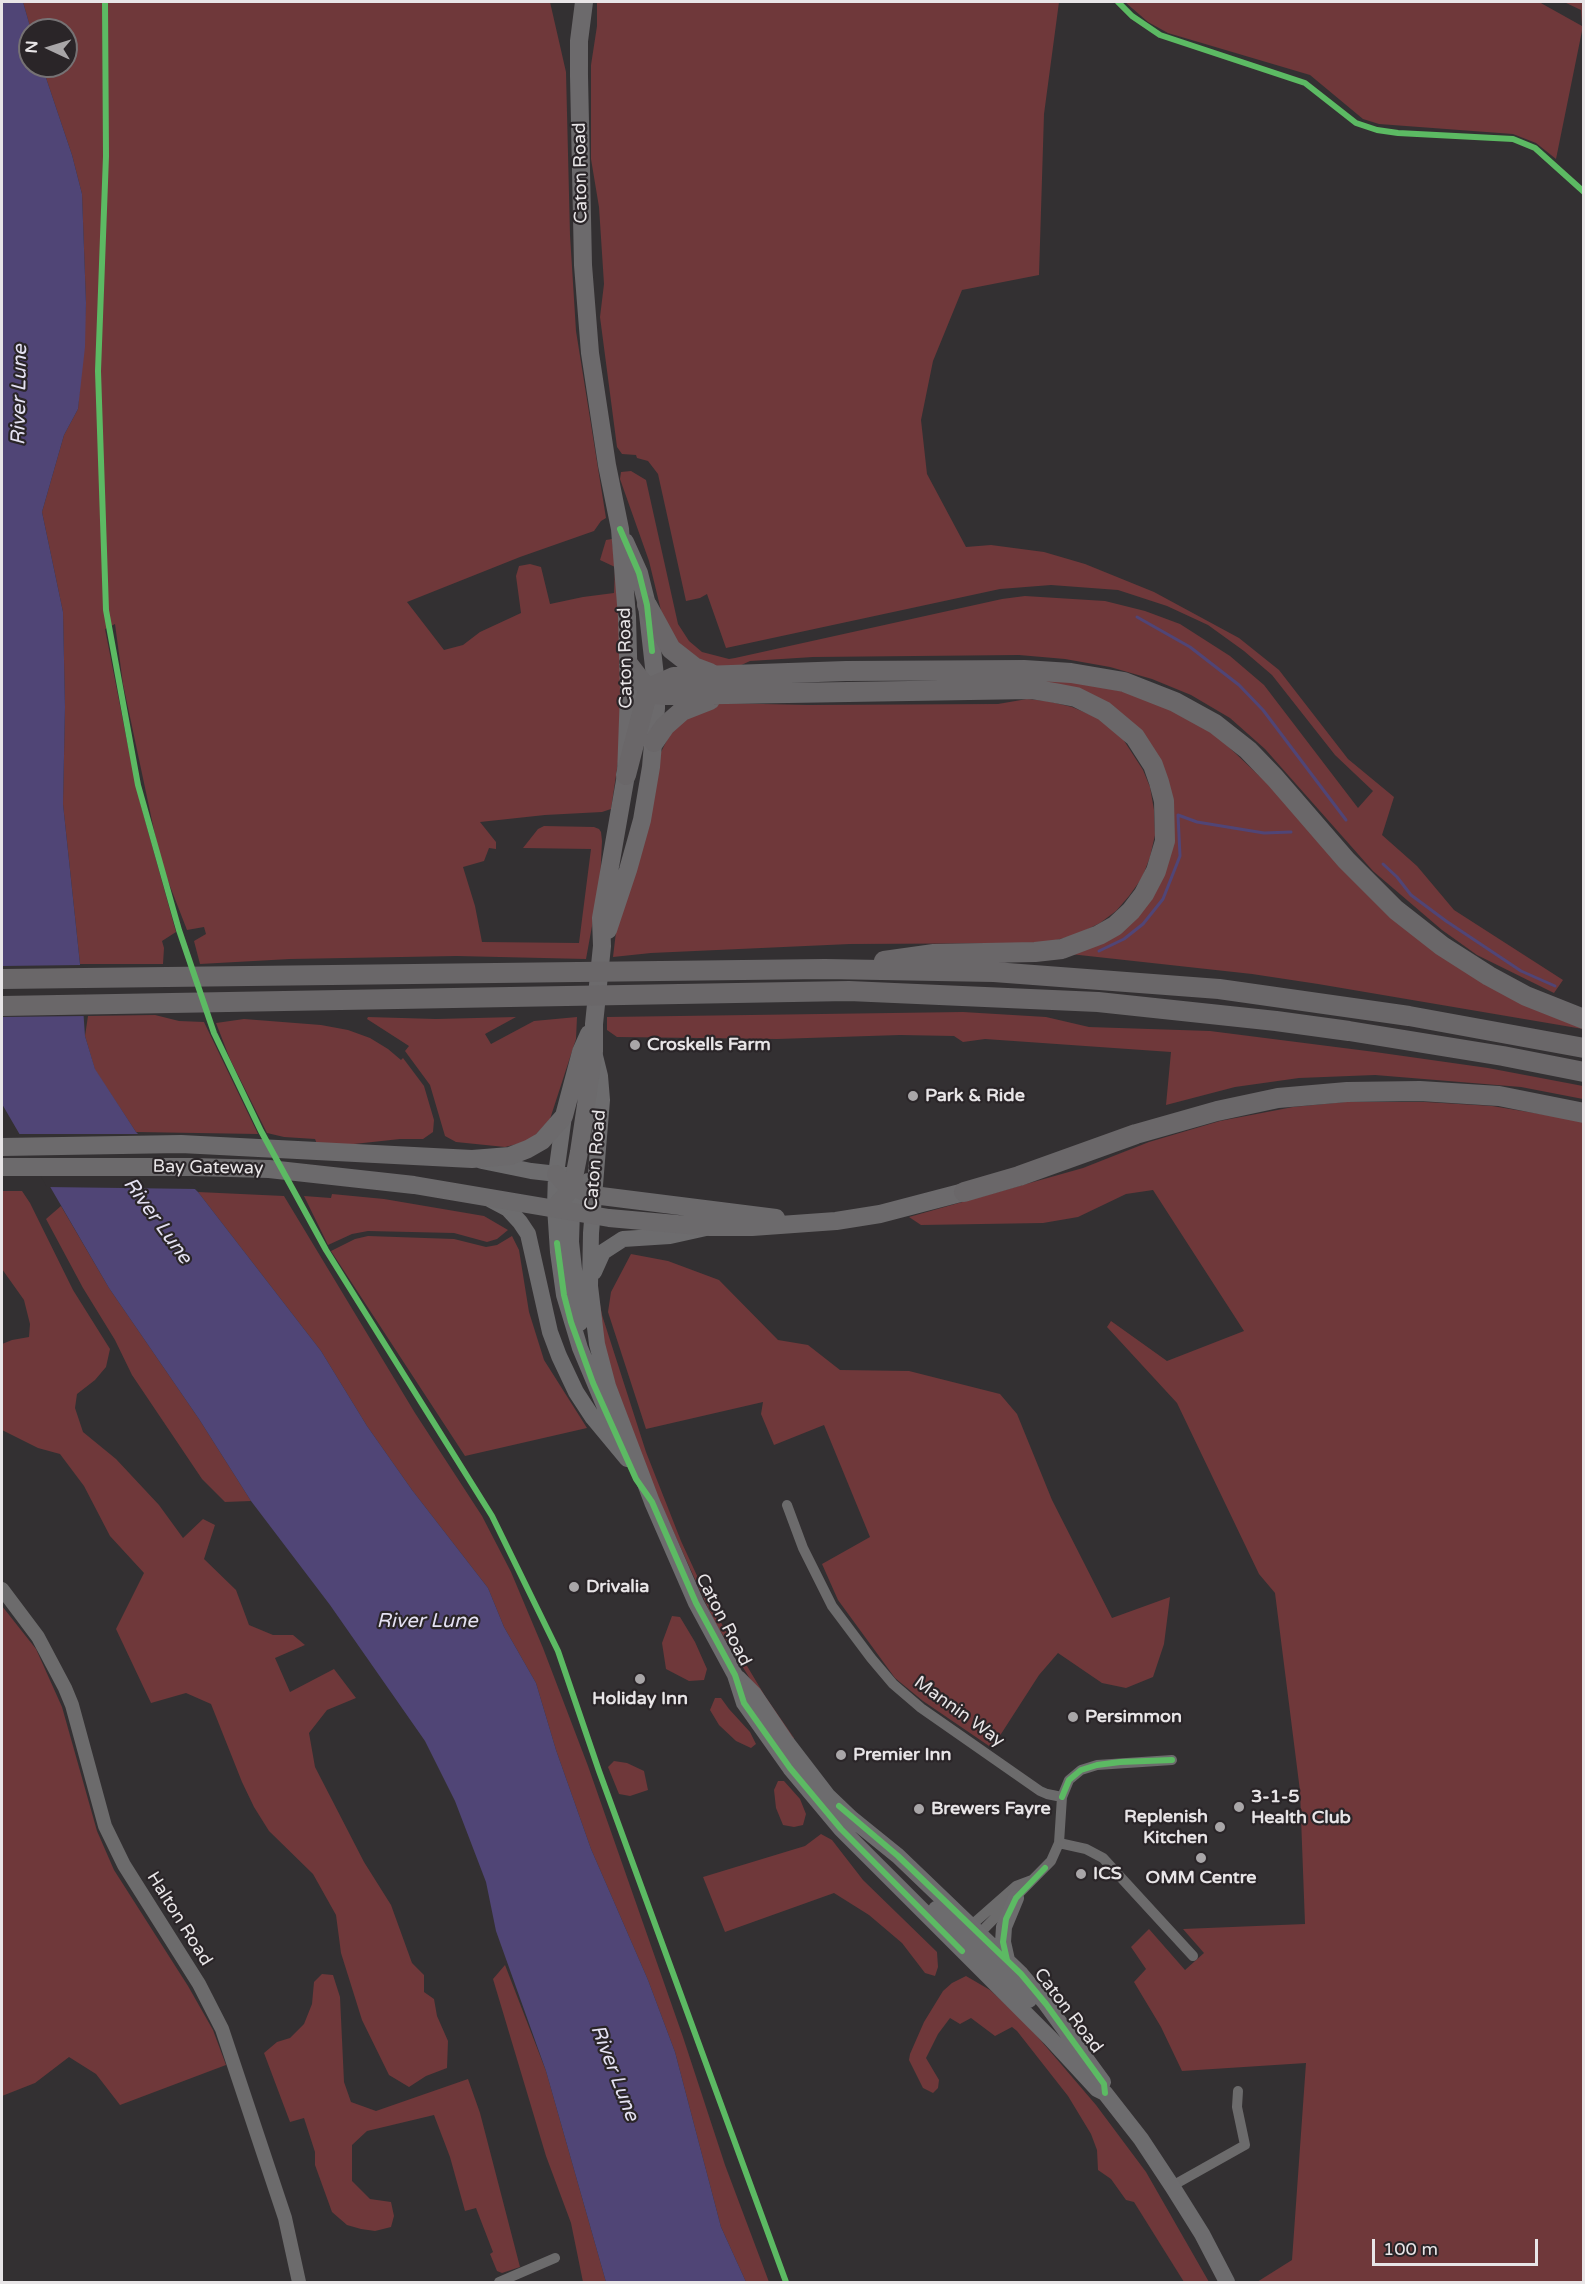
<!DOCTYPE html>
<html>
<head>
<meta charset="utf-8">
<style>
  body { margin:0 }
  #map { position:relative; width:1585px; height:2284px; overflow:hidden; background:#333032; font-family:"Varela Round",sans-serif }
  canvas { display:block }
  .frame { position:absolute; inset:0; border:3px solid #e8e5e7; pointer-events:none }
  .north { position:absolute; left:18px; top:18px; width:60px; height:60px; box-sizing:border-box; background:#2a2528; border:2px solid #767274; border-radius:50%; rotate:274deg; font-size:16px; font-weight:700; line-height:24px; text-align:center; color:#e8e5e7 }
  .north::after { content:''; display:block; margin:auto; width:21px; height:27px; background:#a9a6a8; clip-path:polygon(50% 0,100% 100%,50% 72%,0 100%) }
  .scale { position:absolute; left:1372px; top:2239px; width:166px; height:27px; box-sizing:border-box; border:3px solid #e8e5e7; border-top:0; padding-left:8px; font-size:18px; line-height:21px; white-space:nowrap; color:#e8e5e7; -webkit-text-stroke:4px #2a2528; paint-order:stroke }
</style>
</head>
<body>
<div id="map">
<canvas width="1585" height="2284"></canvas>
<div class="frame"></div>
<div class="north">N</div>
<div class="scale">100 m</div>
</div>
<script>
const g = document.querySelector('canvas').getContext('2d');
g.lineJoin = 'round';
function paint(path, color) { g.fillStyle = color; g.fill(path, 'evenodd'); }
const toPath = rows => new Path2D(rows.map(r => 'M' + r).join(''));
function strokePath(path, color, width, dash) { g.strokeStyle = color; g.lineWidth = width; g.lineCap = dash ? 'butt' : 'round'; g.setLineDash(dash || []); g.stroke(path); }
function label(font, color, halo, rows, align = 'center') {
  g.font = font + ' "Varela Round",sans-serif'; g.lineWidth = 4.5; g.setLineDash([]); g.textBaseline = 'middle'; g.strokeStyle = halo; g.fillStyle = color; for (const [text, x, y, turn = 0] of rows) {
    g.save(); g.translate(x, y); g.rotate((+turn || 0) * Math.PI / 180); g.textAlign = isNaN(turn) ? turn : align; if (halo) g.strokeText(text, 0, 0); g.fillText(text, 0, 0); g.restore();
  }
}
paint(toPath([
  [23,2,550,2,566,72,570,235,576,331,606,518,601,521,594,531,520,557,407,602,444,650,463,645,480,632,521,613,516,576,519,566,530,564,541,567,550,604,583,597,614,593,615,567,600,560,606,540,612,539,622,628,620,749,611,809,602,812,545,815,480,822,496,842,496,849,489,848,484,861,463,867,475,906,482,942,579,943,591,849,523,848,538,829,544,826,594,827,599,829,601,832,602,841,600,882,586,959,457,956,290,959,200,964,194,941,206,934,204,927,187,930,161,863,123,684,115,624,105,629,127,741,140,802,176,932,162,941,164,948,163,964,80,964,63,804,65,707,63,612,42,512,64,435,78,409,86,303,82,194,72,155,42,66,66,66,66,30,31,30],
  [597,2,1059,2,1044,114,1039,275,962,290,933,361,921,420,927,474,966,547,991,545,1044,552,1085,564,1154,592,1239,638,1279,670,1348,759,1394,797,1382,835,1417,866,1454,910,1563,980,1554,993,1477,955,1442,930,1373,871,1265,749,1230,718,1191,695,1152,679,1110,667,1065,659,1019,655,813,657,750,661,735,668,715,668,694,662,665,627,649,561,620,479,621,472,631,471,646,480,678,624,689,641,702,652,729,659,735,658,1002,599,1025,596,1105,601,1145,611,1180,624,1230,656,1264,685,1358,808,1373,791,1335,755,1272,675,1244,651,1208,625,1167,606,1118,590,1051,585,1000,589,726,648,707,594,700,598,686,601,658,474,648,461,637,458,636,455,622,454,617,447,600,317,604,284,599,207,591,159,591,65,597,26],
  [1125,2,1539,2,1582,26,1581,10,1564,2,1583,2,1583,26,1556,159,1536,143,1513,134,1379,124,1363,119,1310,75,1168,33,1148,22],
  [1018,676,1048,678,1127,692,1158,703,1216,735,1269,785,1362,888,1583,1029,1318,984,1252,974,1070,954,1097,944,1170,847,1147,743],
  [1027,699,1047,701,1072,707,1103,720,1121,736,1143,770,1150,787,1154,810,1155,835,1150,857,1142,878,1129,896,1116,911,1100,923,1076,935,1044,943,850,944,651,953,613,957,616,932,660,754,669,736,679,723,718,703,808,705,998,704],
  [963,1012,1046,1017,1089,1027,1210,1031,1375,1052,1488,1068,1583,1086,1583,1099,1521,1087,1375,1075,1299,1078,1235,1087,1166,1105,1171,1052,985,1039,963,1042,954,1036,900,1035,777,1039,617,1037,607,1030,607,1017],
  [155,1015,179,1021,204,1022,258,1134,136,1132,95,1070,85,1036,88,1016],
  [368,1017,436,1019,516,1017,485,1034,491,1044,534,1021,577,1017,576,1039,550,1119,530,1141,505,1147,456,1142,445,1136,430,1085,405,1051,409,1046,367,1019],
  [244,1019,321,1025,348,1030,370,1038,388,1049,401,1060,403,1058,424,1086,434,1120,433,1132,423,1139,400,1139,354,1144,317,1144,315,1139,284,1137,267,1133,230,1059,216,1023],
  [1345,1102,1425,1102,1492,1106,1583,1121,1583,2282,1257,2282,1292,2260,1306,2063,1182,2071,1161,2027,1134,1982,1146,1969,1131,1947,1149,1929,1185,1970,1204,1953,1183,1929,1305,1924,1300,1791,1275,1593,1259,1574,1177,1403,1107,1327,1111,1321,1167,1361,1244,1331,1153,1190,1126,1194,1078,1217,1043,1223,921,1225,909,1217,1083,1168,1149,1142,1220,1121,1293,1107],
  [2,1191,22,1191,30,1203,73,1290,110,1349,106,1367,95,1380,77,1394,75,1408,83,1432,116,1459,159,1505,183,1538,203,1519,215,1525,204,1559,236,1590,249,1625,273,1635,293,1635,305,1645,275,1658,290,1692,334,1669,356,1698,327,1710,309,1733,315,1767,364,1862,391,1905,412,1963,424,1975,424,1992,434,1999,437,2016,448,2041,447,2068,426,2076,409,2087,389,2075,362,2020,341,1953,336,1915,313,1874,269,1831,254,1807,242,1782,211,1704,186,1693,151,1703,116,1629,144,1573,110,1536,84,1486,60,1454,38,1448,2,1430,2,1344,12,1340,29,1337,30,1324,24,1300,2,1269],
  [198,1192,284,1196,415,1413,482,1516,511,1572,543,1648,588,1766,683,2037,725,2165,769,2282,746,2282,721,2227,675,2052,648,1980,591,1849,556,1750,536,1683,504,1627,488,1588,412,1490,367,1426,321,1351],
  [332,1194,384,1199,484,1216,508,1230,497,1239,487,1242,454,1233,368,1231,352,1234,328,1245,304,1196,331,1198],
  [61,1206,109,1288,199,1419,251,1501,225,1502,202,1479,132,1375,115,1340,83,1288,46,1219],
  [368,1236,454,1239,486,1247,497,1245,512,1236,519,1250,529,1312,544,1360,587,1428,465,1456,331,1251,355,1239],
  [631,1254,668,1261,719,1280,778,1340,808,1345,840,1370,909,1371,1000,1394,1017,1414,1052,1500,1112,1618,1170,1597,1164,1644,1153,1677,1126,1688,1102,1683,1058,1653,1039,1675,992,1748,923,1701,895,1678,838,1600,822,1564,870,1537,824,1425,774,1445,761,1414,763,1402,646,1429,608,1312,611,1292],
  [596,1284,602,1315,646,1452,681,1541,711,1606,765,1696,794,1738,792,1740,762,1698,714,1621,629,1434,604,1349],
  [2,1606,36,1649,62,1707,97,1831,114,1870,188,1986,213,2030,226,2065,120,2105,96,2074,69,2057,35,2083,2,2096],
  [672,1616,680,1617,695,1642,707,1669,704,1680,689,1681,666,1669,662,1643],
  [715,1698,721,1698,729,1709,750,1732,756,1744,751,1748,736,1741,719,1725,710,1710],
  [614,1761,627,1763,644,1771,648,1790,630,1796,619,1794,608,1767],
  [778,1781,784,1781,800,1799,806,1814,803,1825,794,1827,783,1825,776,1808,774,1790],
  [821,1834,832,1840,863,1880,937,1952,938,1967,935,1976,925,1973,902,1943,869,1915,834,1893,725,1932,703,1877,805,1846],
  [505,1965,546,2071,606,2282,583,2282,571,2223,546,2156,493,1979],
  [322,1974,333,1975,340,1997,344,2082,351,2102,376,2111,468,2079,480,2113,520,2267,502,2273,497,2271,490,2254,493,2252,476,2208,465,2211,450,2157,434,2115,367,2131,352,2145,352,2181,370,2199,391,2202,394,2216,391,2227,375,2231,361,2229,347,2225,332,2212,315,2165,315,2152,304,2118,290,2122,264,2053,277,2042,290,2038,304,2024,312,2004,314,1982],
  [966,1976,990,1990,1025,2022,1096,2105,1146,2172,1209,2282,1184,2282,1134,2202,1126,2200,1111,2179,1098,2170,1097,2150,1091,2134,1068,2096,1017,2031,1012,2027,995,2036,971,2018,960,2024,950,2018,938,2034,926,2058,939,2080,938,2088,933,2093,923,2088,909,2060,910,2054,924,2022,943,1991,952,1983]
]), '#6f383a');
paint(toPath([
  [2,2,23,2,31,30,30,66,42,66,72,155,82,194,86,303,85,347,78,409,64,435,42,512,63,612,65,707,63,804,80,964,85,1036,95,1069,136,1132,198,1192,321,1351,367,1426,412,1490,488,1588,504,1627,536,1683,556,1750,591,1849,648,1980,675,2052,721,2227,746,2282,606,2282,546,2071,496,1931,486,1882,455,1801,425,1741,330,1605,251,1501,199,1419,109,1288,2,1104]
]), '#504576');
paint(toPath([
  [83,965,87,1016,2,1017,2,966],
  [16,1134,143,1134,199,1189,47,1187]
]), '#333032');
strokePath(toPath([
  [1137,617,1190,647,1239,685,1263,710,1346,820],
  [1383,864,1397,877,1411,895,1446,921,1521,971,1555,986],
  [1099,951,1124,939,1143,924,1163,899,1180,856,1178,815,1197,822,1264,833,1291,832]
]), '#504576', 3);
strokePath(toPath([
  [787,1505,803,1548,832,1606,871,1658,893,1684,921,1708,1040,1791,1047,1794,1062,1797],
  [1059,1843,1086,1849,1103,1858,1193,1956],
  [966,1930,1016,1886,1032,1880],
  [976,1937,1051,1861,1059,1843,1062,1797,1069,1780,1081,1770,1097,1765,1172,1760],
  [1172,2186,1245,2145,1237,2107,1238,2091],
  [499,2282,555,2258]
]), '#6c6b6c', 10);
strokePath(toPath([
  [2,1589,38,1637,65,1688,72,1705,105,1826,124,1865,199,1984,222,2029,285,2218,299,2282]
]), '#6c6b6c', 14);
strokePath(toPath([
  [594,1052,600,1076,602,1100,591,1233,590,1286,597,1344,608,1386,652,1502,696,1603,735,1675,744,1703,790,1768,841,1829,1050,2038,1097,2089,1105,2093,1141,2139,1172,2186,1202,2234,1227,2282],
  [564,1116,556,1174,555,1207,558,1252,564,1295,580,1348,616,1434],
  [482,1161,531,1171,566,1175],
  [491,1200,508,1209,520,1222,528,1234,550,1332,559,1356,576,1392,593,1418,627,1459],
  [594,1272,603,1252,623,1239,670,1236,706,1228],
  [580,1323,571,1242,572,1211,578,1191,588,1181],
  [738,1678,754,1694,785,1740,828,1796,851,1818,898,1856,1021,1974,1046,2004,1103,2082],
  [936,1909,1029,2000],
  [1007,1960,1003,1942,1004,1927,1016,1898]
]), '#6d6c6e', 16);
strokePath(toPath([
  [608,930,628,870,642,820,651,767,656,708,656,685,647,605,639,573,625,542],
  [2,1147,181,1144,472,1159,510,1156,528,1149,542,1141,564,1116,581,1052,589,1034],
  [2,1167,192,1167,269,1169,414,1185,609,1218,710,1227,752,1227,836,1221,880,1214,964,1192],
  [556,1174,565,1184,593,1195,776,1218],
  [555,1207,572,1188,579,1152,594,1051,594,1024,602,946,601,918,626,775,629,692,627,617,620,529,607,465,590,353,583,265,579,76,579,41,584,2]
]), '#6c6a6c', 18);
strokePath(toPath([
  [647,605,671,649,694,667,710,673],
  [629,665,642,682,651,690,656,694,666,695,1031,689,1055,693,1076,697,1104,711,1135,737,1153,765,1159,782,1164,801,1165,841,1156,871,1144,894,1131,911,1115,926,1099,935,1062,949,1035,952,934,954,884,961],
  [654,742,665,726,682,711,710,700],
  [626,775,647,694,656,685,674,677,846,671,1024,670,1071,673,1124,682,1175,702,1215,724,1248,750,1275,778,1346,860,1396,910,1442,946,1489,976,1526,996,1584,1019],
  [2,979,825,969,994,972,1219,989,1409,1016,1584,1048],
  [2,1006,849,991,1098,1002,1276,1021,1349,1031,1503,1056,1584,1072],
  [964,1192,1019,1176,1136,1134,1217,1111,1278,1098,1347,1092,1420,1091,1499,1096,1584,1113]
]), '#6a6769', 20);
strokePath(toPath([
  [105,2,106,156,98,371,106,610,138,785,179,930,214,1033,261,1131,326,1250,492,1516,558,1651,599,1771,786,2282],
  [1118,2,1132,16,1160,35,1305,83,1356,123,1377,130,1398,133,1513,139,1535,148,1584,192],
  [620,529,639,573,647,605,652,651],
  [557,1243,564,1295,571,1322,593,1383,636,1479,652,1502,696,1603,735,1675,744,1703,790,1768,841,1829,962,1951],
  [1062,1797,1069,1780,1081,1770,1097,1765,1120,1762,1172,1760],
  [839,1806,898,1856,1021,1974,1046,2004,1104,2084,1105,2093],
  [1007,1960,1003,1942,1006,1919,1016,1898,1045,1868]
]), '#5cba63', 6);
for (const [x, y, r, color] of [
  [635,1045,6,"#a9a6a8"],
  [913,1096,6,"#a9a6a8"],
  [574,1587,6,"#a9a6a8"],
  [640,1679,6,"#a9a6a8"],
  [1073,1717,6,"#a9a6a8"],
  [841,1755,6,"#a9a6a8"],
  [1239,1807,6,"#a9a6a8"],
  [919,1809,6,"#a9a6a8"],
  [1220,1827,6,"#a9a6a8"],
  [1201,1858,6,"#a9a6a8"],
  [1081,1874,6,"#a9a6a8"]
]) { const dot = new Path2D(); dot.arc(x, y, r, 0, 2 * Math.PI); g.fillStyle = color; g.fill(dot); strokePath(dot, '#2a2528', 2); }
label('18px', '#e8e5e7', '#2a2528', [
  ["Caton Road",581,173,-91],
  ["Caton Road",626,658,-91],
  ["Caton Road",596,1160,-85],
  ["Bay Gateway",208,1168,1],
  ["Caton Road",723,1620,63],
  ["Mannin Way",959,1712,36],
  ["Halton Road",179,1919,58],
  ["Caton Road",1068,2011,53]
]);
label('bold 18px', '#e8e5e7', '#2a2528', [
  ["Croskells Farm",647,1045],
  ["Park & Ride",925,1096],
  ["Drivalia",586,1587],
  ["Holiday Inn",640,1699,"center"],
  ["Persimmon",1085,1717],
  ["Premier Inn",853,1755],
  ["3-1-5",1251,1797],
  ["Health Club",1251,1818],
  ["Brewers Fayre",931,1809],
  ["Replenish",1208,1817,"right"],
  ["Kitchen",1208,1838,"right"],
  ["ICS",1093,1874],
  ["OMM Centre",1201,1878,"center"]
], 'left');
label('italic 20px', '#e4e1f2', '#2a2528', [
  ["River Lune",20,395,-89],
  ["River Lune",157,1221,54],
  ["River Lune",427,1622],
  ["River Lune",614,2073,69]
]);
</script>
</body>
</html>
